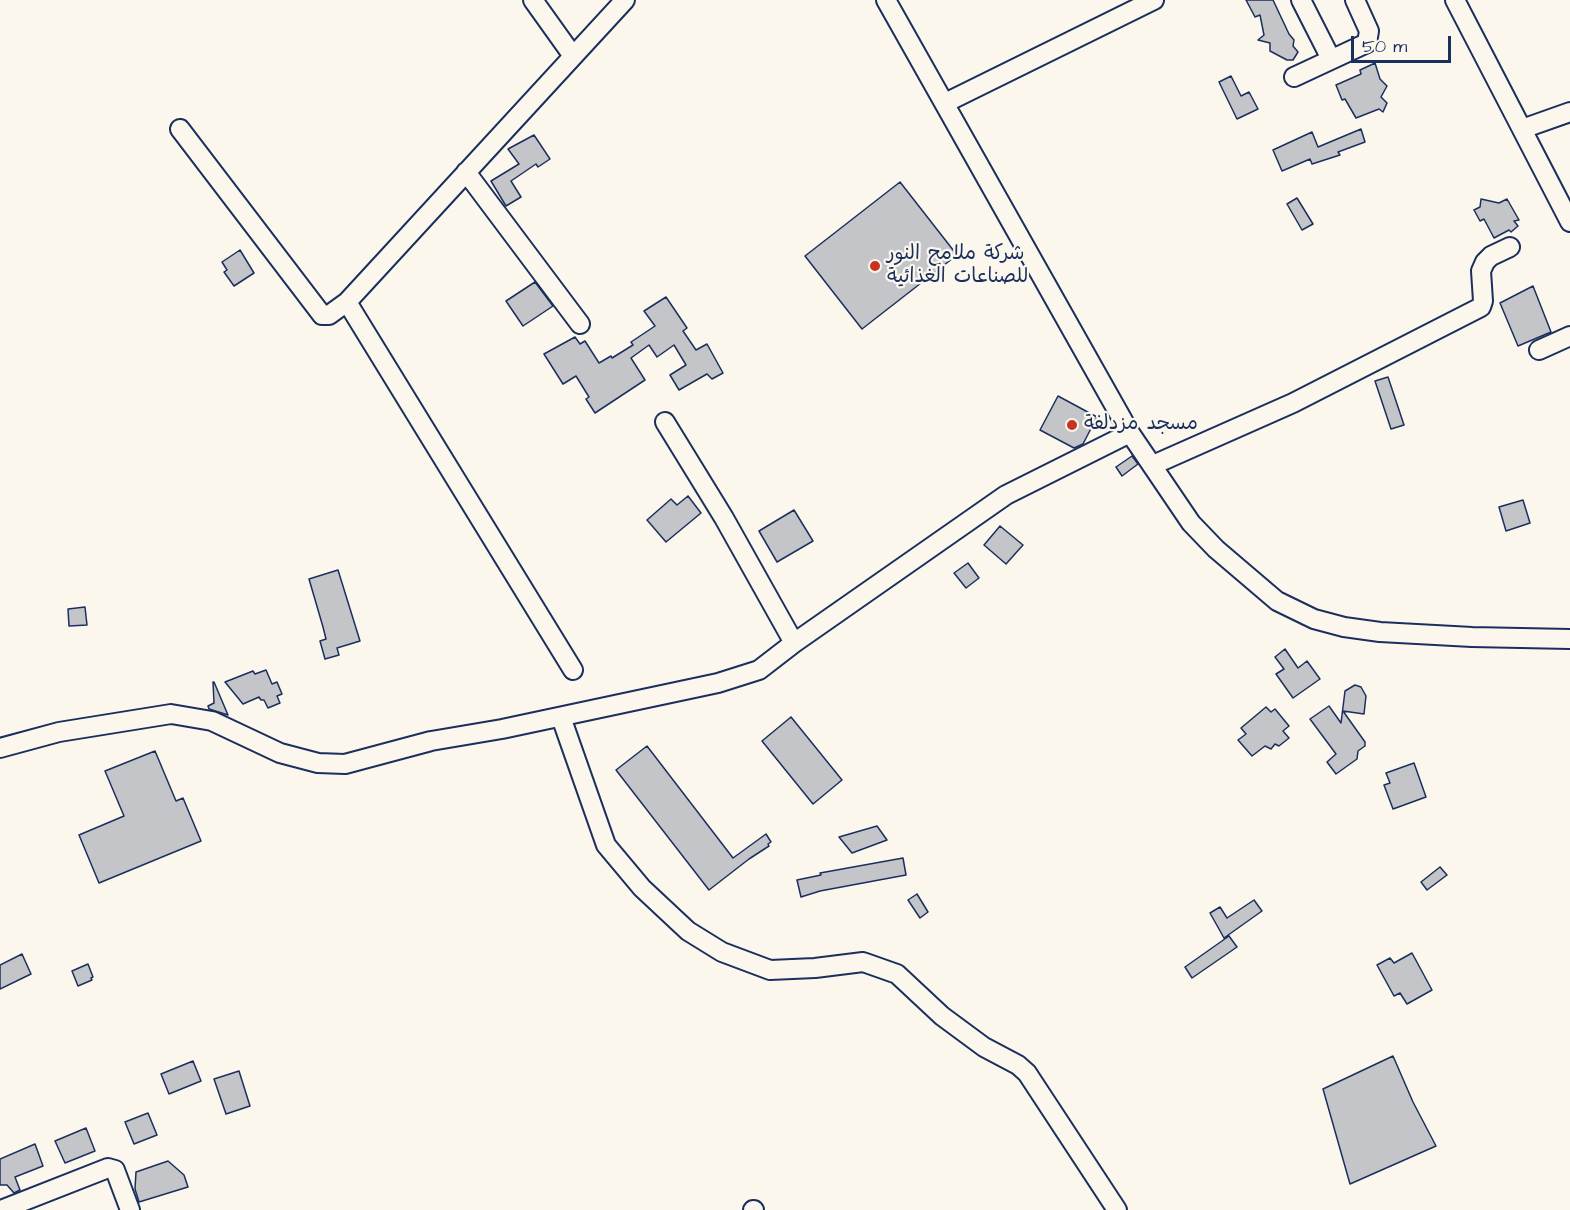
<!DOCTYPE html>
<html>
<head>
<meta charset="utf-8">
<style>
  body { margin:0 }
  #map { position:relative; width:1570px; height:1210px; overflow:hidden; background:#fbf7ec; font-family:"Architects Daughter",sans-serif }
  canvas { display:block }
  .scale { position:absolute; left:1351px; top:36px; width:100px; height:27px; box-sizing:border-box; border:3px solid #1b2f5e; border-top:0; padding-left:8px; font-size:18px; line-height:21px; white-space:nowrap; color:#1b2f5e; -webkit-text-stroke:4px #fbf7ec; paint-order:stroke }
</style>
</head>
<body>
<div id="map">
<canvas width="1570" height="1210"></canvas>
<div class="scale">50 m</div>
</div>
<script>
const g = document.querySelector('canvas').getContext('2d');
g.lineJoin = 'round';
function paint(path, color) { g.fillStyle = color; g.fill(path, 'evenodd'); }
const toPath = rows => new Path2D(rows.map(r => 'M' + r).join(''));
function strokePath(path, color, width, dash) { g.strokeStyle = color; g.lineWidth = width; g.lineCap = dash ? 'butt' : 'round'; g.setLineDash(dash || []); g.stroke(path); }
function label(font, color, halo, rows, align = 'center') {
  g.font = font + ' "Architects Daughter","Playpen Sans Arabic",sans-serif'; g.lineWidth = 4.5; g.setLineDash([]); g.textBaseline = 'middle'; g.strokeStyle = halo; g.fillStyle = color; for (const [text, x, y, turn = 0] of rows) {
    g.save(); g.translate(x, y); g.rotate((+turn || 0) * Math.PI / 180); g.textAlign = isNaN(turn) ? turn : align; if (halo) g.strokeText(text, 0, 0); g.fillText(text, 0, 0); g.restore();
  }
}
const building = toPath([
  [1246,0,1273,0,1289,34,1294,40,1293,46,1298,52,1293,60,1287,60,1270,51,1270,43,1258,40,1264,35,1260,15,1255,17,1246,0],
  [1375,63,1380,79,1387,86,1381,97,1387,103,1383,112,1379,109,1356,118,1345,99,1342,100,1336,85,1361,74,1360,70,1375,63],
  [1231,76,1241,96,1249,92,1258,109,1237,119,1219,82,1231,76],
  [1361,129,1365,142,1338,152,1340,155,1312,164,1310,159,1282,171,1273,150,1312,132,1318,147,1361,129],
  [534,135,550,159,538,167,536,164,511,181,521,197,506,206,491,181,519,164,508,149,534,135],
  [900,182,957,255,862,329,805,256,900,182],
  [1297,198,1313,224,1302,230,1287,204,1297,198],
  [1481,199,1499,203,1507,199,1519,220,1514,221,1518,226,1511,232,1509,230,1494,238,1484,219,1480,221,1474,210,1480,207,1481,199],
  [240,250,254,273,234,286,224,272,227,270,222,262,240,250],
  [535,282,553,306,523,326,506,301,535,282],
  [1533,286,1551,332,1518,346,1500,303,1533,286],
  [666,297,687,328,683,331,696,350,707,344,723,373,712,379,707,374,679,390,670,375,686,365,674,345,657,357,649,345,631,358,645,380,595,413,586,399,589,397,576,376,563,384,544,354,575,337,580,344,585,341,599,363,611,356,612,358,633,345,631,342,655,326,644,311,666,297],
  [1388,377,1404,425,1391,429,1375,381,1388,377],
  [1058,396,1097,417,1083,444,1074,448,1040,430,1058,396],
  [1132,456,1138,464,1122,476,1116,467,1132,456],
  [688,496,701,513,666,542,647,520,671,499,677,505,688,496],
  [1523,500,1530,523,1506,531,1499,507,1523,500],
  [794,510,813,541,777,562,759,531,794,510],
  [1000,526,1023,545,1006,564,984,545,1000,526],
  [968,563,979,578,966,588,954,573,968,563],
  [338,570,360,641,337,648,339,655,325,659,320,641,326,639,323,627,309,579,338,570],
  [85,607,87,625,69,626,68,609,85,607],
  [1285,649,1298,668,1307,661,1320,679,1293,698,1276,674,1284,669,1275,657,1285,649],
  [266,670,272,684,277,682,282,694,277,696,280,703,268,708,264,700,261,700,259,697,243,704,225,682,253,671,255,674,266,670],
  [213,682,214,682,228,715,209,709,208,706,214,703,213,682],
  [1355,685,1361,687,1366,696,1364,714,1343,711,1365,742,1365,746,1358,751,1357,759,1336,774,1327,762,1336,754,1310,719,1329,706,1341,723,1345,691,1355,685],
  [1266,707,1271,712,1275,709,1289,726,1283,731,1289,738,1279,746,1275,744,1271,749,1265,746,1252,756,1238,740,1246,734,1241,728,1266,707],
  [791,717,842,780,813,804,762,741,791,717],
  [647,746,733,858,766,834,771,842,768,844,769,846,749,859,709,890,616,770,647,746],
  [155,751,176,801,183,798,201,841,99,883,79,835,124,816,105,771,155,751],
  [1414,763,1426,797,1393,809,1384,785,1390,783,1386,773,1414,763],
  [877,826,887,840,852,853,839,837,877,826],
  [903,858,906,875,820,891,801,897,797,880,821,875,820,873,903,858],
  [1440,867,1447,875,1427,890,1421,882,1440,867],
  [917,894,928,912,920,918,908,900,917,894],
  [1254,900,1262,911,1224,938,1210,913,1220,907,1227,918,1254,900],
  [1229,936,1237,947,1192,978,1185,967,1229,936],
  [1412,953,1432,990,1407,1004,1400,993,1394,996,1377,965,1390,958,1394,963,1412,953],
  [22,954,31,974,0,989,0,965,22,954],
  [88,964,93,977,91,978,92,980,78,986,72,971,88,964],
  [1393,1056,1413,1102,1436,1146,1350,1184,1323,1089,1393,1056],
  [193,1061,201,1081,169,1094,161,1074,193,1061],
  [239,1071,250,1106,226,1114,214,1079,239,1071],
  [148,1113,157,1135,134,1144,125,1122,148,1113],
  [86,1128,95,1151,65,1163,55,1141,86,1128],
  [35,1144,43,1166,15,1177,20,1190,14,1193,7,1185,0,1185,0,1159,35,1144],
  [168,1161,184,1175,188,1187,139,1202,135,1189,136,1172,168,1161]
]);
paint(building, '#c3c5c9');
strokePath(building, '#1b2f5e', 1.5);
const minor = toPath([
  [533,0,573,56],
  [886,0,1130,433,1191,523,1216,549,1277,601,1314,619,1344,627,1380,632,1472,637,1570,639],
  [1301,0,1331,59],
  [1455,0,1570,222],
  [1294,77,1367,43,1369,31,1355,0],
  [945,103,1154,0],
  [180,129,322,315,329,315,347,302,625,0],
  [1522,129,1570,112],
  [466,172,580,324],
  [347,302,573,670],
  [1539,350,1570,336],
  [665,422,724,518,794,643],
  [1153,465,1293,403,1481,307,1483,301,1481,271,1485,262,1491,256,1510,247],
  [561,717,606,845,642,888,688,931,722,952,770,970,815,968,863,962,897,974,942,1016,984,1047,1018,1065,1027,1073,1117,1210],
  [0,748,59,732,171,714,212,721,280,753,318,763,345,764,431,741,502,729,718,683,759,670,794,643,1006,495,1130,433],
  [1,1210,108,1168,115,1170,130,1210],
  [753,1210,754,1210]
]);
strokePath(minor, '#1b2f5e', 22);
strokePath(minor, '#fbf7ec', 18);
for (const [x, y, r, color] of [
  [875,266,6,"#c8321e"],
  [1072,425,6,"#c8321e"]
]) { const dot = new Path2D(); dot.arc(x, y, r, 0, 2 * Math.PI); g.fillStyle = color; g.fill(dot); strokePath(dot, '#fbf7ec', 2); }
label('20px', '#1b2f5e', '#fbf7ec', [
  ["شركة ملامح النور",887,255],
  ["للصناعات الغذائية",887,278],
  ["مسجد مزدلفة",1084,425]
], 'left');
</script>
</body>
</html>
